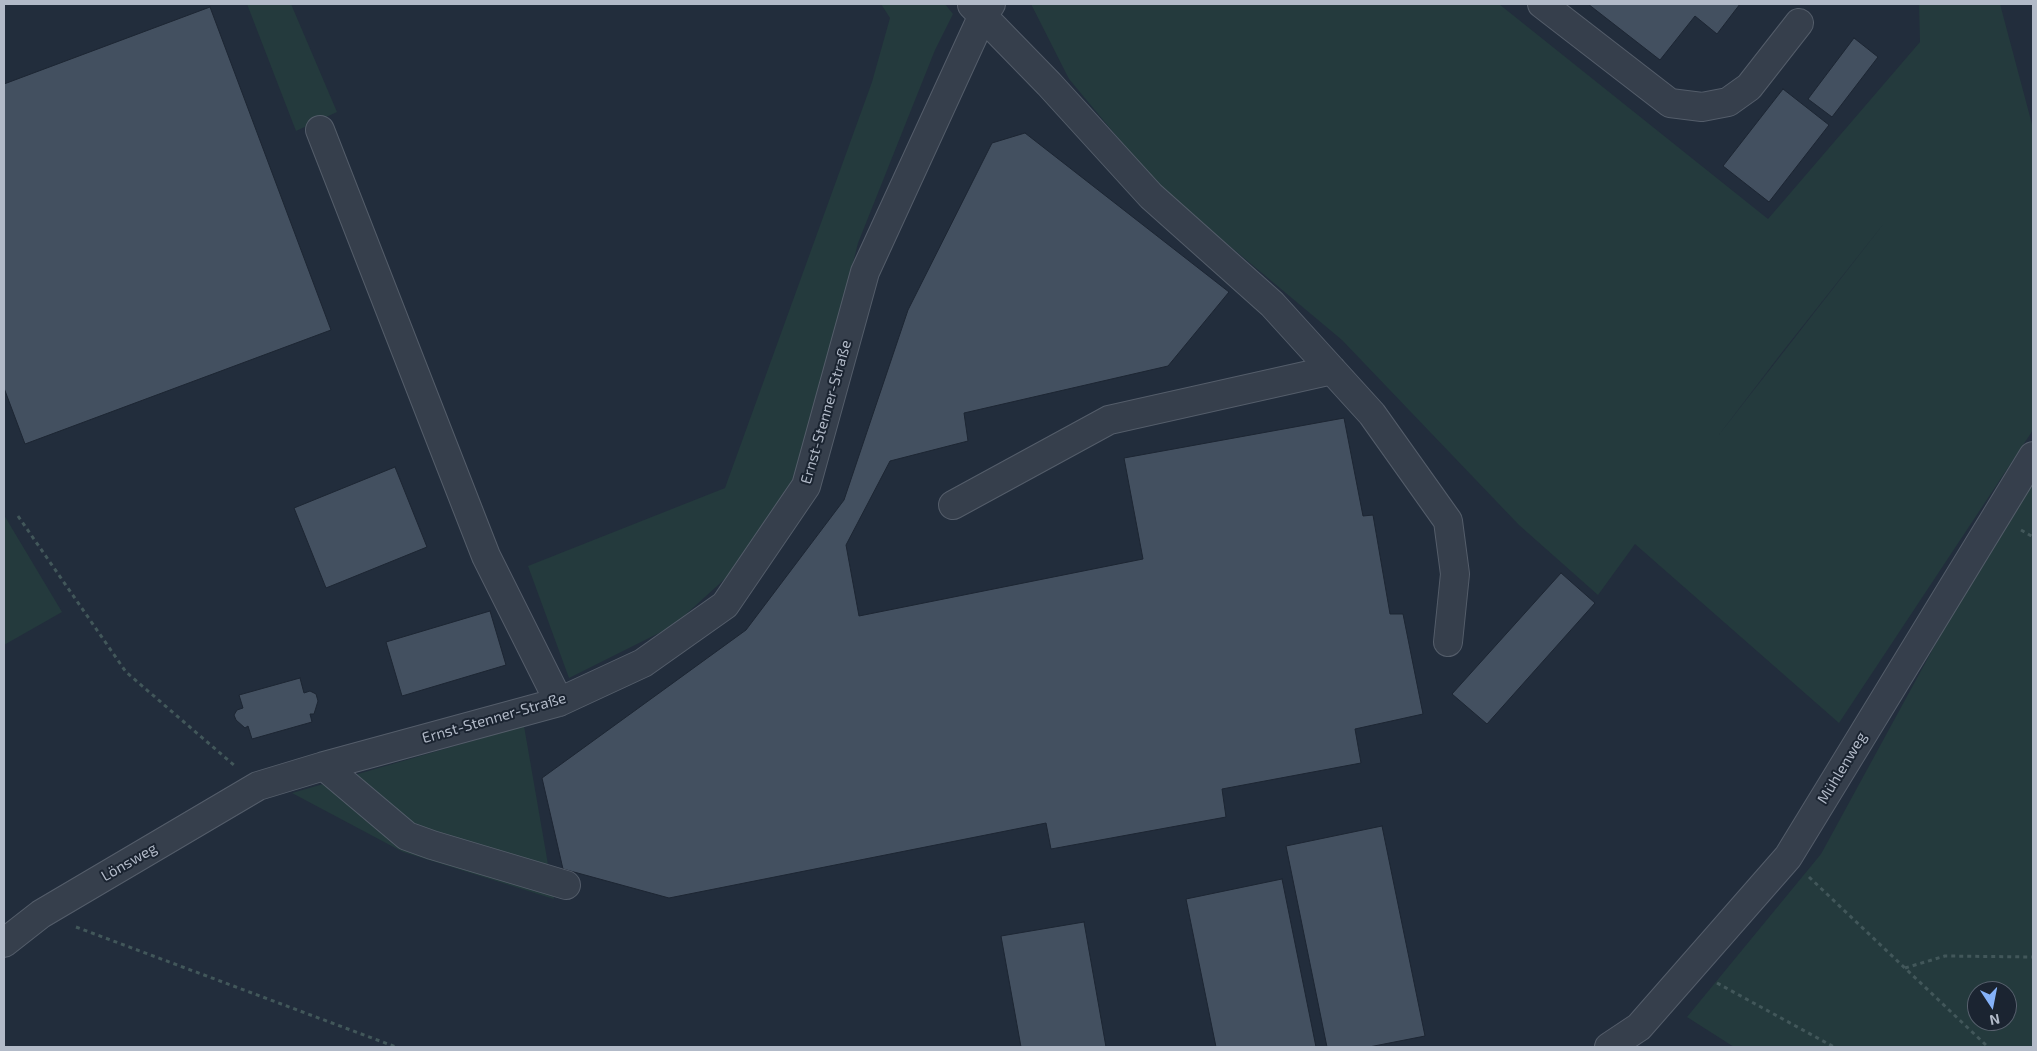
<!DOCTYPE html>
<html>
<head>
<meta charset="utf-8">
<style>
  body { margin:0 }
  #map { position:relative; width:2037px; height:1051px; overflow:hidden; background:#222d3c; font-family:"Exo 2",sans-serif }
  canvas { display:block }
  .frame { position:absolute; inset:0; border:5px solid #b2bac8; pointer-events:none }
  .north { position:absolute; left:1967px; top:981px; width:50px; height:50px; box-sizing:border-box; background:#1b2431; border:1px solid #57606d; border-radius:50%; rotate:169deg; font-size:14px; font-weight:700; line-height:20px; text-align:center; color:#b2bac8 }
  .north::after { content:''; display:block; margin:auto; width:18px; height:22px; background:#85b2f9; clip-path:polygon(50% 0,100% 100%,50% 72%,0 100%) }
</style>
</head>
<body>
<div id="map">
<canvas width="2037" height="1051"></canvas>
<div class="frame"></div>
<div class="north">N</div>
</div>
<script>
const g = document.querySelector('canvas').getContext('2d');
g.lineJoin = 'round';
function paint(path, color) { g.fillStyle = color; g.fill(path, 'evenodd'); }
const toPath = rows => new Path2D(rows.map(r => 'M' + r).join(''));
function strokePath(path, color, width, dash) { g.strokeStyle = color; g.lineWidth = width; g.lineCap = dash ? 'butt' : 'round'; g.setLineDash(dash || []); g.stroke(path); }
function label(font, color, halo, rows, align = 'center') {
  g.font = font + ' "Exo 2",sans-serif'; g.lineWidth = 4; g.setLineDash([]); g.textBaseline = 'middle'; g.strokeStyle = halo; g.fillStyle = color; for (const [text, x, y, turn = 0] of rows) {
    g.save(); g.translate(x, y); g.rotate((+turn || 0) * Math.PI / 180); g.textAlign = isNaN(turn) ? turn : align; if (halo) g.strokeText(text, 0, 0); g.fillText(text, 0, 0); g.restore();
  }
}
paint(toPath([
  [247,4,291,4,337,112,296,131],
  [881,4,945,4,953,14,935,50,858,243,800,474,727,577,673,626,569,678,528,566,725,488,872,82,890,18],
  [1031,4,1499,4,1768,219,1920,42,1919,4,2000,4,2033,128,2033,430,1839,723,1635,544,1598,595,1519,525,1342,340,1158,186,1069,79],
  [1885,222,1718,436,1783,351],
  [2033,471,2033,1047,1734,1047,1687,1017,1821,854,2000,526],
  [1977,991,2007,991,2007,1021,1977,1021],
  [4,515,62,612,4,645],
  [524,726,554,899,403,852,292,793]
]), '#243a3d');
const building = toPath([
  [1588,4,1740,4,1717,34,1695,16,1660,60,1588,4],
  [210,7,331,330,25,444,4,388,4,84,210,7],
  [1854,38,1878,57,1832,117,1808,99,1854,38],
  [1783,89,1829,125,1769,202,1723,166,1783,89],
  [1025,133,1229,292,1168,366,964,413,968,441,890,461,846,545,859,616,1143,559,1124,458,1344,418,1363,516,1373,515,1390,614,1403,614,1423,714,1355,729,1361,763,1222,789,1226,817,1051,849,1046,823,669,898,563,869,542,778,746,630,844,500,908,310,992,143,1025,133],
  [395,467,427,547,326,588,294,508,395,467],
  [1561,573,1595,603,1487,724,1452,694,1561,573],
  [490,611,506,665,402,696,386,642,490,611],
  [300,678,304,693,310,691,316,694,318,701,314,714,310,714,312,722,252,739,248,726,245,728,236,720,234,715,237,710,243,708,239,695,300,678],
  [1382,826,1425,1036,1369,1047,1327,1047,1286,846,1382,826],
  [1282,879,1316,1047,1216,1047,1186,899,1282,879],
  [1084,922,1106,1047,1021,1047,1001,936,1084,922]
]);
paint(building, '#435060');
strokePath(building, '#1d2633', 1);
const minor = toPath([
  [1542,4,1670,103,1702,107,1728,102,1749,87,1799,23],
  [972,5,1049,84,1151,196,1272,304,1372,414,1448,521,1455,574,1448,642],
  [320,130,486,556,559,702],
  [953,505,1109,420,1332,370],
  [324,766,407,836,432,845,566,885],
  [4,943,41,914,258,786,324,766,559,702,643,663,725,605,806,486,865,272,982,17,991,4],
  [1609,1047,1639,1027,1788,857,2033,456]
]);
strokePath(minor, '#545d6a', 30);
strokePath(toPath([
  [18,516,126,672,235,766],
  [2021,530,2033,537],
  [1809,877,1988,1047],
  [76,927,396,1047],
  [1905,968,1945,956,2033,957],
  [1717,983,1834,1047]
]), '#42575a', 3, [4, 4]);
strokePath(minor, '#363f4c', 28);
label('15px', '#b2bac8', '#1b2431', [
  ["Ernst-Stenner-Straße",826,412,-74],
  ["Ernst-Stenner-Straße",494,718,-16],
  ["Mühlenweg",1842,768,-59],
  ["Lönsweg",129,862,-30]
]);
</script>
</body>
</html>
